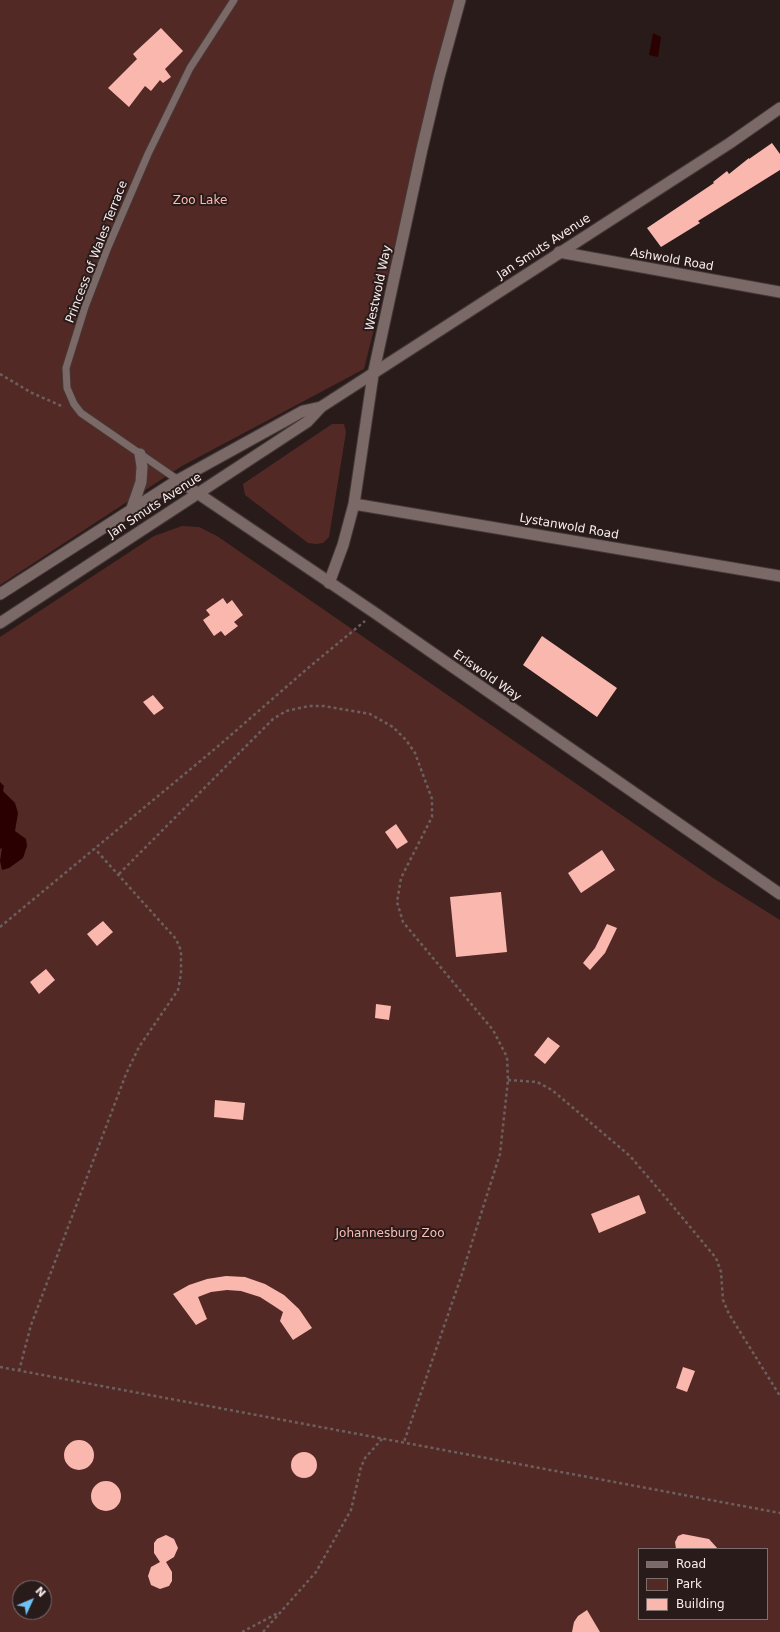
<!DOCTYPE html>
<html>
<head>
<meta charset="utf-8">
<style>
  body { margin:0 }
  #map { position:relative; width:780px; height:1632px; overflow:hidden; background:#291b1a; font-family:"DejaVu Sans",sans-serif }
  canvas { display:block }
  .legend { position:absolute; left:638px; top:1548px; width:130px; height:72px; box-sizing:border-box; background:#291b1a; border:1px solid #7c6f6e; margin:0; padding:5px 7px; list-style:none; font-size:12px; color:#f8eeed }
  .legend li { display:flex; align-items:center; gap:8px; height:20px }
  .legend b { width:20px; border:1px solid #7c6f6e }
  .north { position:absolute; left:12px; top:1580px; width:40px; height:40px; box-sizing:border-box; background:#291b1a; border:1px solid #7c6f6e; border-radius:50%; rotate:46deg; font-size:11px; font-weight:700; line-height:16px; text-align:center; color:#f8eeed }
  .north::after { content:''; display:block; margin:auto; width:14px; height:18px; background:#6fc2f4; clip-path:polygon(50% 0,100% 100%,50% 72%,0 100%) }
</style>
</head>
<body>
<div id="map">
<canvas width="780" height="1632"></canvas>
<ul class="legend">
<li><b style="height:5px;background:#7a6967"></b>Road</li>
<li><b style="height:11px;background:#532925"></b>Park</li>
<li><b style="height:11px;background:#fab7ae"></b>Building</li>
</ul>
<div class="north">N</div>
</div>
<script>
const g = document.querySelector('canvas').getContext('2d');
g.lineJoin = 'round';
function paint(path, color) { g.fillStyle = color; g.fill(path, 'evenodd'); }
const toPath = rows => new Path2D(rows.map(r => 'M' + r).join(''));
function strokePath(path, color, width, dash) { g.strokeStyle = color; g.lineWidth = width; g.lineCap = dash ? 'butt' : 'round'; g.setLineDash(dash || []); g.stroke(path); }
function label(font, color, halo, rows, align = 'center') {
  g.font = font + ' "DejaVu Sans",sans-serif'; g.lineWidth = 4; g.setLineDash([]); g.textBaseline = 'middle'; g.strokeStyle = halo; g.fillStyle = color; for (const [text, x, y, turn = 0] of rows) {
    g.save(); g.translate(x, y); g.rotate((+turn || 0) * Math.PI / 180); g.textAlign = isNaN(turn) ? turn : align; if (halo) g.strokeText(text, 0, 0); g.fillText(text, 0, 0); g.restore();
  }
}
paint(toPath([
  [0,0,456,0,364,369,182,466,0,585],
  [332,424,344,424,346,432,329,537,323,543,316,544,308,543,245,495,243,484],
  [182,526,199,527,217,536,713,878,780,920,780,1632,0,1632,0,637,154,536],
  [639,1549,767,1549,767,1619,639,1619],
  [20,1588,44,1588,44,1612,20,1612]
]), '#532925');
paint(toPath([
  [653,33,661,37,658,57,649,55],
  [0,782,4,786,3,791,15,803,18,813,15,831,26,839,27,846,23,858,9,868,2,870,0,861,2,848,0,849]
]), '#2a0000');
paint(toPath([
  [161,28,183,51,165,69,171,77,163,83,160,80,151,91,145,86,129,107,108,88,137,59,133,54],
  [772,143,780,154,780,170,698,221,700,223,661,247,647,228,714,183,713,182,727,171,729,174,749,158,749,159],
  [223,598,227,604,232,600,243,615,234,622,238,626,225,636,221,631,214,636,203,620,210,615,206,610],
  [542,636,617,688,597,717,523,665],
  [153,695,164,708,154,715,143,702],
  [396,824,408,842,397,849,385,832],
  [602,850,615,870,581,893,568,873],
  [501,892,507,952,456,957,450,897],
  [103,921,113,932,97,946,87,934],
  [607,924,617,928,605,953,590,970,583,963,595,948],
  [46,969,55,980,39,994,30,982],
  [376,1004,391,1006,389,1020,375,1018],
  [548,1037,560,1046,545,1064,534,1055],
  [215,1100,245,1103,243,1120,214,1117],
  [639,1195,646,1213,599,1233,591,1214],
  [226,1276,245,1277,265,1284,284,1295,299,1309,312,1328,293,1340,280,1321,283,1312,274,1306,260,1297,241,1291,227,1290,211,1292,198,1297,207,1319,196,1325,173,1294,189,1285,207,1279],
  [683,1367,695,1371,687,1392,676,1388],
  '64 1455a15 15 0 1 1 30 0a15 15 0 1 1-30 0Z',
  '291 1465a13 13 0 1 1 26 0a13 13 0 1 1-26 0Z',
  '91 1496a15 15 0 1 1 30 0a15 15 0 1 1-30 0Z',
  [683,1534,709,1539,718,1549,676,1549,675,1542,678,1536],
  [166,1535,174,1539,178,1548,174,1557,166,1562,172,1572,172,1581,169,1586,160,1589,151,1585,148,1576,151,1567,160,1562,154,1553,154,1543,157,1539],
  [587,1610,600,1632,572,1632,574,1622,578,1616]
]), '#fab7ae');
const service = toPath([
  [178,480,81,413,74,404,67,388,66,368,85,307,108,247,148,154,190,68,234,0]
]);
const minor = toPath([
  [559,252,780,292],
  [178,480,375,613,780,894],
  [354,504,780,576],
  [329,583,343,545,354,504,373,375,422,149,439,77,460,0]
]);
const secondary = toPath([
  [132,508,141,482,142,467,140,454],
  [0,594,178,480,303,411,321,407],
  [0,623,307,422,321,407,730,143,780,108]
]);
strokePath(service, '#443938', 9);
strokePath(minor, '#443938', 13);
strokePath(secondary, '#443938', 13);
strokePath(toPath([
  [0,374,32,393,64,407],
  [119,874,273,719,286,711,309,706,324,706,370,714,393,727,406,740,415,753,432,799,432,817,401,878,397,902,403,922,493,1030,507,1057,508,1080,500,1154,461,1277,404,1442],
  [0,927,216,748,308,668,365,621],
  [508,1080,537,1082,552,1090,630,1156,666,1198,716,1258,721,1272,723,1300,729,1314,780,1396],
  [0,1367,780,1513],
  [19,1371,31,1325,126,1074,139,1047,178,990,181,974,181,951,176,939,95,849],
  [242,1632,278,1613],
  [263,1632,316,1572,351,1510,361,1467,365,1458,382,1439]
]), '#6c605f', 2.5, [3, 3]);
strokePath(service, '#7a6967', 7);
strokePath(minor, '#7a6967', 11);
strokePath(secondary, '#7a6967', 11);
label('12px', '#fcbbb2', '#291b1a', [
  ["Zoo Lake",200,201],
  ["Johannesburg Zoo",390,1234]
]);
label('12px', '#f8eeed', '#291b1a', [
  ["Jan Smuts Avenue",544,247,-33],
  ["Princess of Wales Terrace",97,252,-69],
  ["Ashwold Road",672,260,10],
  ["Westwold Way",379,288,-78],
  ["Jan Smuts Avenue",155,506,-33],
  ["Lystanwold Road",569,527,10],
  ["Erlswold Way",487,676,35]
]);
</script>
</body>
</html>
